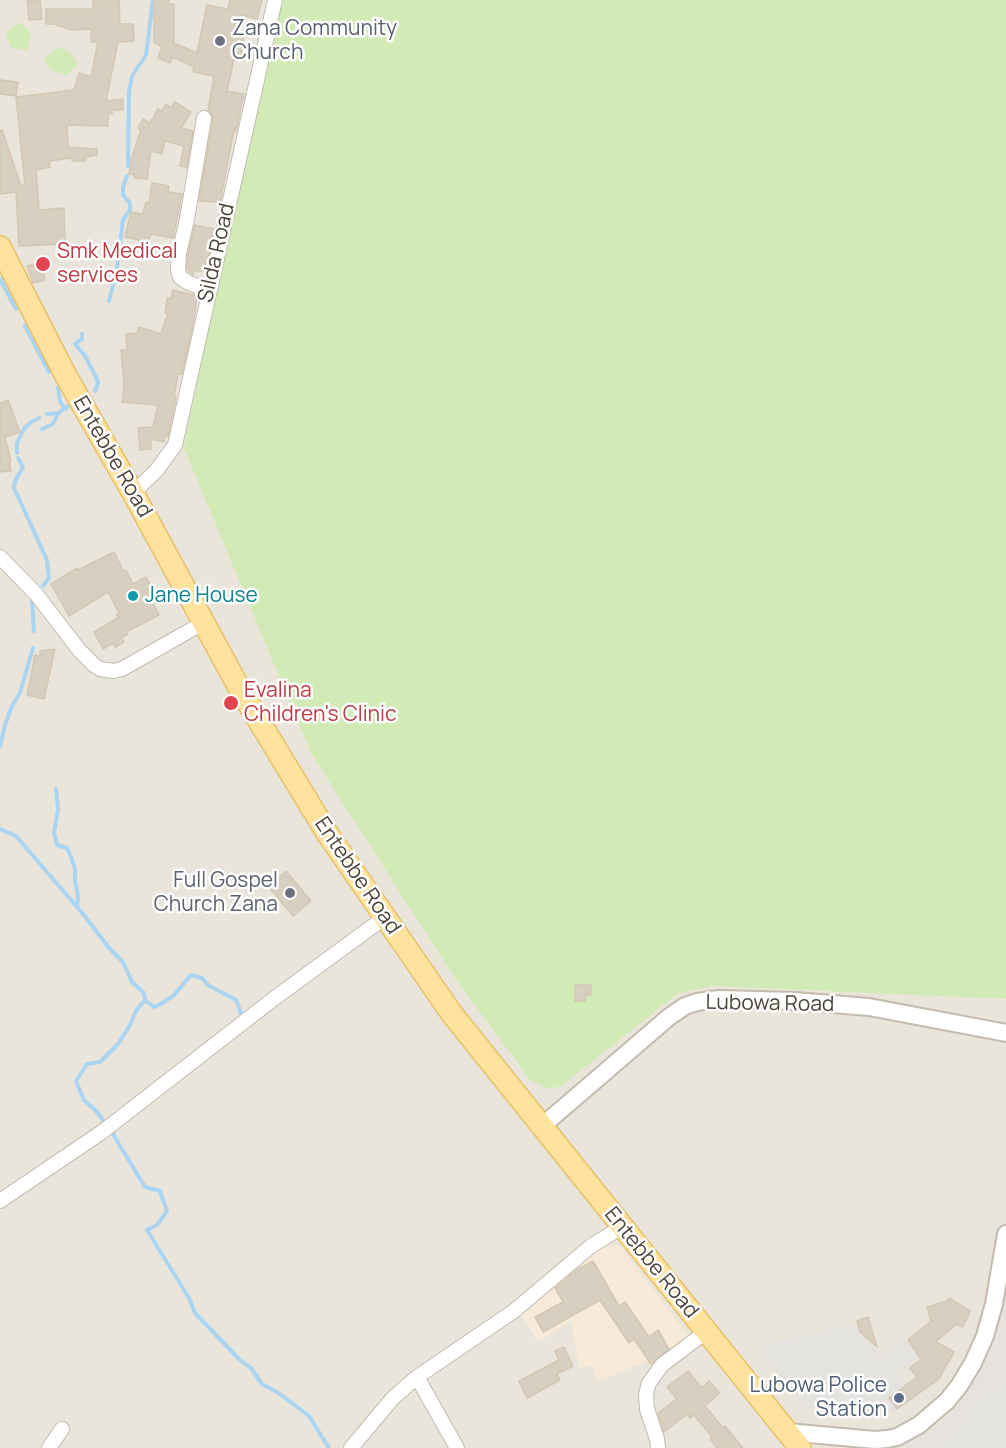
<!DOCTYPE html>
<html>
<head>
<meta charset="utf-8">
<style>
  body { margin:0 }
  canvas { display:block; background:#f6f3ec }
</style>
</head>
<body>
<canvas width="1006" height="1448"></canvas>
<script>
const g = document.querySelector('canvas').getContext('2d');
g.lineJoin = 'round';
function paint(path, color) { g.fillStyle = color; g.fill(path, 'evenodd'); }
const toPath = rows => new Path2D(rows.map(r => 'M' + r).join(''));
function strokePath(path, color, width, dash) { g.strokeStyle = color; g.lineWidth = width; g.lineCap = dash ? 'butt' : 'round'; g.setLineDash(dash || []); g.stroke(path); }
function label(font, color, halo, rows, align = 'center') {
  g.font = font + ' Manrope,sans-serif'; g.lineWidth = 5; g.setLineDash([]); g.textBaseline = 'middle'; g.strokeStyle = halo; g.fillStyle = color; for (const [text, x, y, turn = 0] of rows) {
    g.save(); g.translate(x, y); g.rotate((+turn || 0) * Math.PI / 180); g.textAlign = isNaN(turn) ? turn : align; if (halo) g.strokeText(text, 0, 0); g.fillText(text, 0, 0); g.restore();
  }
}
paint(toPath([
  [0,0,1006,0,1006,1448,0,1448]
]), '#eae5da');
paint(toPath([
  [619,1245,691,1339,655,1368,648,1361,598,1381,591,1365,579,1368,571,1321,538,1342,518,1310,589,1253,605,1247]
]), '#f7ead8');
paint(toPath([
  [1006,1269,1006,1448,891,1448,928,1433,956,1409,976,1376,993,1330]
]), '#e6e2dd');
paint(toPath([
  [283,0,1006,0,1006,999,712,986,677,994,560,1087,546,1088,530,1080,452,974,311,753,184,448,232,206],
  [17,23,23,24,31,36,27,50,11,48,6,33],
  [62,48,72,53,77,64,67,75,51,70,44,60,54,50]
]), '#d2eab5');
paint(toPath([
  [854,1324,880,1357,903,1338,919,1357,897,1374,914,1396,892,1412,856,1414,806,1410,756,1347],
  [1006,1379,1006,1448,941,1448,976,1401]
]), '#e5e3e0');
strokePath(toPath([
  [128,166,129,92,132,76,146,55,153,0],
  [0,279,16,309],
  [109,301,117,269,123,220,130,210,130,203,123,195,123,187,127,176],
  [25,326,49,372],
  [82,334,82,339,75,344,85,356,97,379,98,383,95,391],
  [58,388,60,401,65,409],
  [47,414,58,413],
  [42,429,53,424,58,413,70,405],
  [17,453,17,443,24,429,31,422,39,418],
  [18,458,23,467,15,481,14,488,47,560,49,578,43,586],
  [32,600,34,631],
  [0,746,5,725,12,706,20,693,33,648],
  [56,789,58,809,54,833,57,845,67,848,71,857,75,869,75,881,78,896,77,907],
  [0,829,16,836,84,915,109,948,123,962,132,982,144,993,145,1000,136,1011,130,1025,118,1044,100,1062,87,1064,76,1081,84,1100,97,1112,113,1134,145,1187,160,1191,167,1211,157,1225,147,1230,189,1298,195,1313,240,1360,251,1368,262,1384,277,1392,309,1416,329,1448],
  [145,1000,154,1007,159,1005,173,996,191,975,202,978,208,985,236,1000,242,1015]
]), '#a9d4f2', 4);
const building = toPath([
  [27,0,40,0,42,19,29,20,27,0],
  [93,0,119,0,120,24,133,24,134,41,118,42,106,101,123,99,123,110,112,110,112,114,108,114,108,126,67,125,68,147,97,149,97,155,86,157,86,161,72,161,72,158,49,161,50,167,36,170,39,210,64,208,65,244,19,246,16,192,0,194,0,130,2,130,21,186,25,185,16,97,74,90,79,73,91,77,98,42,91,42,91,29,72,30,54,24,46,24,46,9,93,9,93,0],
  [154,0,169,0,169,4,174,4,174,43,197,53,207,5,228,9,230,0,262,0,257,19,241,15,237,36,244,37,243,42,244,43,241,56,235,55,227,91,244,94,236,131,234,130,220,202,199,201,213,119,210,110,208,110,214,76,193,72,194,67,173,57,170,63,158,58,162,47,154,42,154,0],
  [0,80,18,82,16,96,0,94,0,80],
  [175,102,191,112,181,128,193,131,187,167,180,166,184,146,165,141,162,154,151,151,147,179,134,178,134,175,129,174,131,160,141,130,138,128,143,119,150,123,158,109,162,111,166,104,171,108,175,102],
  [152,183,169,186,168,192,182,194,173,238,151,234,148,242,125,237,131,212,143,214,146,202,149,203,152,183],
  [195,225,214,229,205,271,194,271,193,275,187,269,188,255,195,225],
  [42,263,45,280,33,283,27,266,42,263],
  [173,290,197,296,194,318,182,374,178,374,174,397,176,397,168,436,165,435,164,442,151,439,151,449,140,450,138,428,153,427,158,405,122,402,124,385,121,350,127,350,126,334,137,333,139,327,161,334,168,313,165,313,167,298,171,298,173,290],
  [8,400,20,432,5,437,11,462,9,462,11,471,0,472,0,403,8,400],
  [114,552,123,571,126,570,133,584,146,577,155,594,150,597,159,615,126,632,128,634,121,638,124,642,115,647,113,643,103,649,94,632,118,618,117,615,119,613,108,592,69,616,51,584,77,568,78,570,114,552],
  [55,649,44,699,27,695,35,655,40,656,40,651,55,649],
  [286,871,311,901,293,916,268,886,286,871],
  [575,985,591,985,591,995,585,995,585,1001,575,1001,575,985],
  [593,1261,619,1306,625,1302,649,1337,658,1330,669,1349,651,1364,634,1339,629,1343,600,1300,543,1332,535,1317,563,1302,555,1288,578,1269,593,1261],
  [949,1298,970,1311,963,1327,956,1324,936,1342,954,1352,939,1379,897,1409,889,1398,917,1377,910,1368,921,1359,908,1340,931,1321,927,1307,947,1301,949,1298],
  [868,1317,877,1347,860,1332,857,1321,868,1317],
  [564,1347,573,1366,557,1374,560,1380,527,1398,519,1381,559,1360,555,1351,564,1347],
  [688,1371,702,1388,709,1381,720,1393,705,1406,723,1428,725,1426,743,1448,717,1448,710,1439,712,1437,694,1415,690,1418,687,1414,664,1432,658,1413,677,1399,667,1387,688,1371]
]);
paint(building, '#d8cfc1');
strokePath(building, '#d3c7b4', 1.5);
const minor = toPath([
  [204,118,187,219,179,254,178,270,180,277,187,282,209,291],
  [133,493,156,471,175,445,275,0],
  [0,557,37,595,79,650,94,665,100,669,114,671,122,669,203,623],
  [0,1201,102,1132,276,997,384,918],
  [417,1377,457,1448],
  [49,1448,62,1429],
  [351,1448,393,1398,417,1377,514,1311,591,1246,622,1227],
  [658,1448,657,1439,647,1409,646,1394,649,1383,662,1365,707,1331]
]);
const tertiary = toPath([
  [541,1127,669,1017,685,1006,697,1002,719,999,795,1001,869,1007,1006,1033],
  [787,1432,875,1440,887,1439,897,1437,919,1425,947,1401,959,1386,973,1363,985,1336,994,1304,1006,1234]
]);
const primary = toPath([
  [0,247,66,376,133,493,242,693,327,833,452,1014,800,1448]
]);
strokePath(minor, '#c2bbae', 16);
strokePath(tertiary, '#c2bbae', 20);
strokePath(primary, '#e6c16a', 24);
strokePath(minor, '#fff', 14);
strokePath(tertiary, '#fff', 16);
strokePath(primary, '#ffe39c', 21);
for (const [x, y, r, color] of [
  [220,41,6,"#6b7280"],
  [43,264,8,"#e0444e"],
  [133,596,6,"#0f9aa8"],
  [231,703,8,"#e0444e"],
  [290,893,6,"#6b7280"],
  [899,1398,6,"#5c6f8a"]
]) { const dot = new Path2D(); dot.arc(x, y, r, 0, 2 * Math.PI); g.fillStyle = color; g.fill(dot); strokePath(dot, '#fff', 2); }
label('21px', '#5b616d', '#fff', [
  ["Zana Community",232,29],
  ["Church",232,53],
  ["Full Gospel",278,881,"right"],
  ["Church Zana",278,905,"right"]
], 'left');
label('21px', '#be3a42', '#fff', [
  ["Smk Medical",57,252],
  ["services",57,276],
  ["Evalina",244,691],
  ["Children's Clinic",244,715]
], 'left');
label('21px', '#4b4439', '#fff', [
  ["Silda Road",217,253,-77],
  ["Entebbe Road",112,457,60],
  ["Entebbe Road",357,876,56],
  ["Lubowa Road",770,1004,1],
  ["Entebbe Road",651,1263,51]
]);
label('21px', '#0d838f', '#fff', [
  ["Jane House",145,596]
], 'left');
label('21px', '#4e5e75', '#fff', [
  ["Lubowa Police",887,1386],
  ["Station",887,1410]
], 'right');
</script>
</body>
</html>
